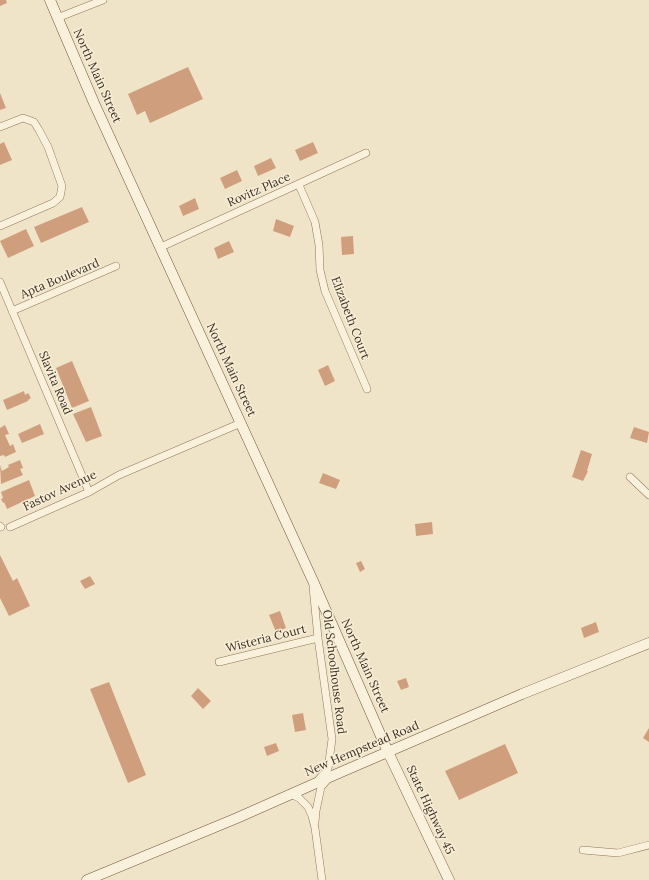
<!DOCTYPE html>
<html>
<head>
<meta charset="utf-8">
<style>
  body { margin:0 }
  canvas { display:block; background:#f0e4c8 }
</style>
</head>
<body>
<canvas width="649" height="880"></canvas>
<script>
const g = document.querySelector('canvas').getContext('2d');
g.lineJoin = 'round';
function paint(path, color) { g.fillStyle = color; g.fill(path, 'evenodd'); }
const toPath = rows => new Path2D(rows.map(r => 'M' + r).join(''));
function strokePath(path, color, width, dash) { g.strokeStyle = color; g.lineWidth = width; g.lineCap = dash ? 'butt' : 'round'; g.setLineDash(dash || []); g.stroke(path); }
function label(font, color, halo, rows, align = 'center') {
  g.font = font + ' Lora,serif'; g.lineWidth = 3; g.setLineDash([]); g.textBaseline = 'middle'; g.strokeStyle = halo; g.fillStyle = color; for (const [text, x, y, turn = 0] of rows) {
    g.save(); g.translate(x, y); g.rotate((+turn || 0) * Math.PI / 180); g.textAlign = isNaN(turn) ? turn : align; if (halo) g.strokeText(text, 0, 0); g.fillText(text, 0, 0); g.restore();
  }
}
paint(toPath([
  [0,0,6,0,7,3,0,6],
  [188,67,203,99,150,123,145,111,137,115,128,94],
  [0,93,6,108,0,110],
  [4,142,12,160,0,165,0,144],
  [313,142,318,153,300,161,295,150],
  [271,158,276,168,258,176,254,166],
  [237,170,242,181,225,189,220,178],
  [195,198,199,209,183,216,179,206],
  [82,207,89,222,41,243,34,227],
  [276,219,294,226,290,237,273,231],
  [26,229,34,246,8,258,0,241],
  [353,236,354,254,342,255,341,237],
  [229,241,234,252,218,259,214,248],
  [72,361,89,401,72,408,56,368],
  [328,365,335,381,325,386,318,370],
  [24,391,25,395,28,393,31,398,28,400,28,401,7,410,3,400],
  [91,407,102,436,86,442,73,414],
  [40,424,44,434,22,443,18,434],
  [5,425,9,434,5,435,10,446,13,444,16,452,5,457,4,455,0,456,0,428],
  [634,427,649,432,647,443,630,438],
  [581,450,592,454,587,471,588,471,583,481,572,477],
  [20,460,23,468,20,469,23,475,1,484,0,465,2,471,9,467,8,465],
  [323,473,340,480,336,489,319,483],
  [29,480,35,496,7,509,4,502,3,503,1,499,3,498,1,492],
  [432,522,433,534,416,536,415,524],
  [0,555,13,581,17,578,30,606,9,616,0,598],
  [361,561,365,569,360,572,356,563],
  [90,576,95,584,85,589,80,581],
  [280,611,286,628,276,632,269,615],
  [596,622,599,632,584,638,581,628],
  [406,678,409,687,401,690,397,681],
  [109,682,146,775,128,783,90,689],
  [198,688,211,701,203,709,191,696],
  [303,713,306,730,295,732,292,715],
  [649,728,649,742,643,738],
  [276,743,279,751,267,756,264,747],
  [505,744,518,773,459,800,445,771]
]), '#cf9f7d');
const street = toPath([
  [57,18,103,0],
  [0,127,23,118,34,122,39,130,48,147,62,186,60,197,53,203,0,226],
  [299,185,315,222,319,245,320,270,325,291,367,389],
  [161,247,366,153],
  [0,282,89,492],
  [12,311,116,266],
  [630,477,649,495],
  [0,526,1,527],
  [10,527,89,492,119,475,241,423],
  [313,587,318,638,332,739,328,769,319,779],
  [219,662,318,638],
  [291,794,299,798,308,807,312,816,315,828,322,880],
  [315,822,316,811,321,787,328,779],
  [583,850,618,853,649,845]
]);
const secondary = toPath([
  [50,0,94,103,313,581,388,752,449,880],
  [87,880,237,818,332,776,522,694,649,643]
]);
strokePath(street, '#8d765c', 8);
strokePath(secondary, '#6f573f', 11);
strokePath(street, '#faf1dc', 7);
strokePath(secondary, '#faf1dc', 10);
label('12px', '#3d2e20', '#f7eed8', [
  ["North Main Street",97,76,66],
  ["Rovitz Place",259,190,-24],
  ["Apta Boulevard",60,279,-23],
  ["Elizabeth Court",350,318,69],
  ["North Main Street",231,370,65],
  ["Slavita Road",55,383,67],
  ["Fastov Avenue",60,491,-25],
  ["Wisteria Court",266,639,-14],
  ["North Main Street",365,666,66],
  ["Old Schoolhouse Road",334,672,83],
  ["New Hempstead Road",362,749,-23],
  ["State Highway 45",430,810,65]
]);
</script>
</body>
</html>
